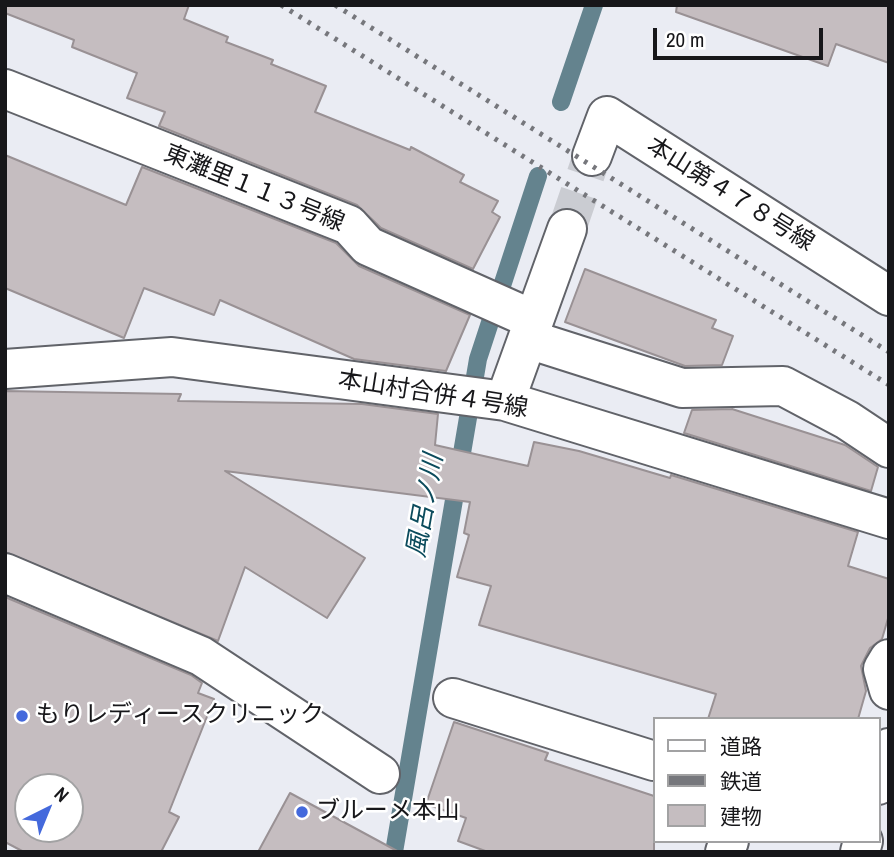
<!DOCTYPE html>
<html>
<head>
<meta charset="utf-8">
<style>
  body { margin:0 }
  #map { position:relative; width:894px; height:857px; overflow:hidden; background:#eaecf3; font-family:"Archivo Narrow","Noto Sans JP",sans-serif }
  canvas { display:block }
  .frame { position:absolute; inset:0; border:7px solid #17171a; pointer-events:none }
  .legend { position:absolute; left:653px; top:717px; width:228px; height:126px; box-sizing:border-box; background:#fff; border:2px solid #a2a2a3; margin:0; padding:9px 12px; list-style:none; font-size:21px; color:#17171a }
  .legend li { display:flex; align-items:center; gap:14px; height:35px }
  .legend b { width:35px; border:2px solid #a2a2a3 }
  .north { position:absolute; left:14px; top:773px; width:70px; height:70px; box-sizing:border-box; background:#fff; border:2px solid #a2a2a3; border-radius:50%; rotate:43deg; font-size:19px; font-weight:700; line-height:28px; text-align:center; color:#17171a }
  .north::after { content:''; display:block; margin:auto; width:24px; height:32px; background:#4469dc; clip-path:polygon(50% 0,100% 100%,50% 72%,0 100%) }
  .scale { position:absolute; left:653px; top:28px; width:170px; height:32px; box-sizing:border-box; border:4px solid #17171a; border-top:0; padding-left:9px; font-size:21px; line-height:24px; white-space:nowrap; color:#17171a; -webkit-text-stroke:5px #fff; paint-order:stroke }
</style>
</head>
<body>
<div id="map">
<canvas width="894" height="857"></canvas>
<div class="frame"></div>
<ul class="legend">
<li><b style="height:9px;background:#fff"></b>道路</li>
<li><b style="height:9px;background:#76777c"></b>鉄道</li>
<li><b style="height:19px;background:#c5bdc0"></b>建物</li>
</ul>
<div class="north">N</div>
<div class="scale">20 m</div>
</div>
<script>
const g = document.querySelector('canvas').getContext('2d');
g.lineJoin = 'round';
const toPath = rows => new Path2D(rows.map(r => 'M' + r).join(''));
function strokePath(path, color, width, dash) { g.strokeStyle = color; g.lineWidth = width; g.lineCap = dash ? 'butt' : 'round'; g.setLineDash(dash || []); g.stroke(path); }
function paint(path, color) { g.fillStyle = color; g.fill(path, 'evenodd'); }
function label(font, color, halo, rows, align = 'center') {
  g.font = font + ' "Archivo Narrow","Noto Sans JP",sans-serif'; g.lineWidth = 5; g.setLineDash([]); g.textBaseline = 'middle'; g.strokeStyle = halo; g.fillStyle = color; for (const [text, x, y, turn = 0] of rows) {
    g.save(); g.translate(x, y); g.rotate((+turn || 0) * Math.PI / 180); g.textAlign = isNaN(turn) ? turn : align; if (halo) g.strokeText(text, 0, 0); g.fillText(text, 0, 0); g.restore();
  }
}
strokePath(toPath([
  [561,102,594,5],
  [394,852,478,359,538,176]
]), '#64838e', 18);
const building = toPath([
  [5,5,189,5,184,19,228,37,226,42,273,60,271,64,326,86,315,112,410,150,411,147,464,175,460,182,498,201,492,212,500,217,473,269,381,228,357,205,159,126,165,112,127,98,137,73,72,47,74,40,5,13,5,5],
  [677,5,889,5,889,63,836,44,828,66,676,12,677,5],
  [5,155,126,205,142,167,336,243,359,266,470,315,446,371,354,359,220,300,214,315,144,288,124,338,5,288,5,155],
  [585,269,716,320,712,328,733,336,722,365,685,366,565,322,585,269],
  [5,391,181,394,178,401,362,404,438,414,435,445,528,466,534,442,579,451,670,478,671,475,858,532,848,566,889,579,889,615,882,639,870,648,861,666,866,691,858,719,708,719,716,694,479,625,491,586,457,577,469,535,464,533,470,502,225,471,365,558,327,618,245,567,218,641,5,552,5,391],
  [732,409,845,445,878,467,871,491,684,433,692,410,732,409],
  [5,597,191,675,202,683,198,693,214,699,169,812,179,817,161,852,24,852,5,842,5,597],
  [28,787,70,787,70,829,28,829,28,787],
  [454,722,548,753,545,760,654,796,654,852,488,852,458,841,466,818,426,804,454,722],
  [290,793,399,852,258,852,290,793]
]);
paint(building, '#c5bdc0');
strokePath(building, '#999194', 2);
strokePath(toPath([
  [567,229,592,156]
]), '#caccd2', 38, [38, 19]);
const minor = toPath([
  [5,89,349,225,368,246,534,320],
  [592,156,607,116,889,296],
  [528,339,682,388,783,386,847,420,889,448],
  [5,369,172,357,505,401,889,519],
  [505,401,567,229],
  [5,573,201,656,380,774],
  [889,659,883,669,889,690],
  [453,698,654,761],
  [878,785,889,748],
  [725,852,729,841],
  [860,852,863,841]
]);
strokePath(minor, '#616369', 42);
strokePath(minor, '#fff', 38);
strokePath(toPath([
  [281,5,889,385],
  [335,5,889,352]
]), '#76777c', 5, [3.5, 7]);
for (const [x, y, r, color] of [
  [22,716,7,"#4469dc"],
  [302,812,7,"#4469dc"]
]) { const dot = new Path2D(); dot.arc(x, y, r, 0, 2 * Math.PI); g.fillStyle = color; g.fill(dot); strokePath(dot, '#fff', 2.5); }
label('24px', '#17171a', '#fff', [
  ["東灘里１１３号線",254,189,22],
  ["本山第４７８号線",730,195,32],
  ["本山村合併４号線",433,395,9]
]);
label('24px', '#17171a', '#fff', [
  ["もりレディースクリニック",36,716],
  ["ブルーメ本山",316,812]
], 'left');
label('italic 26px', '#0b4b5c', '#fff', [
  ["風呂ノ川",426,506,-80]
]);
</script>
</body>
</html>
